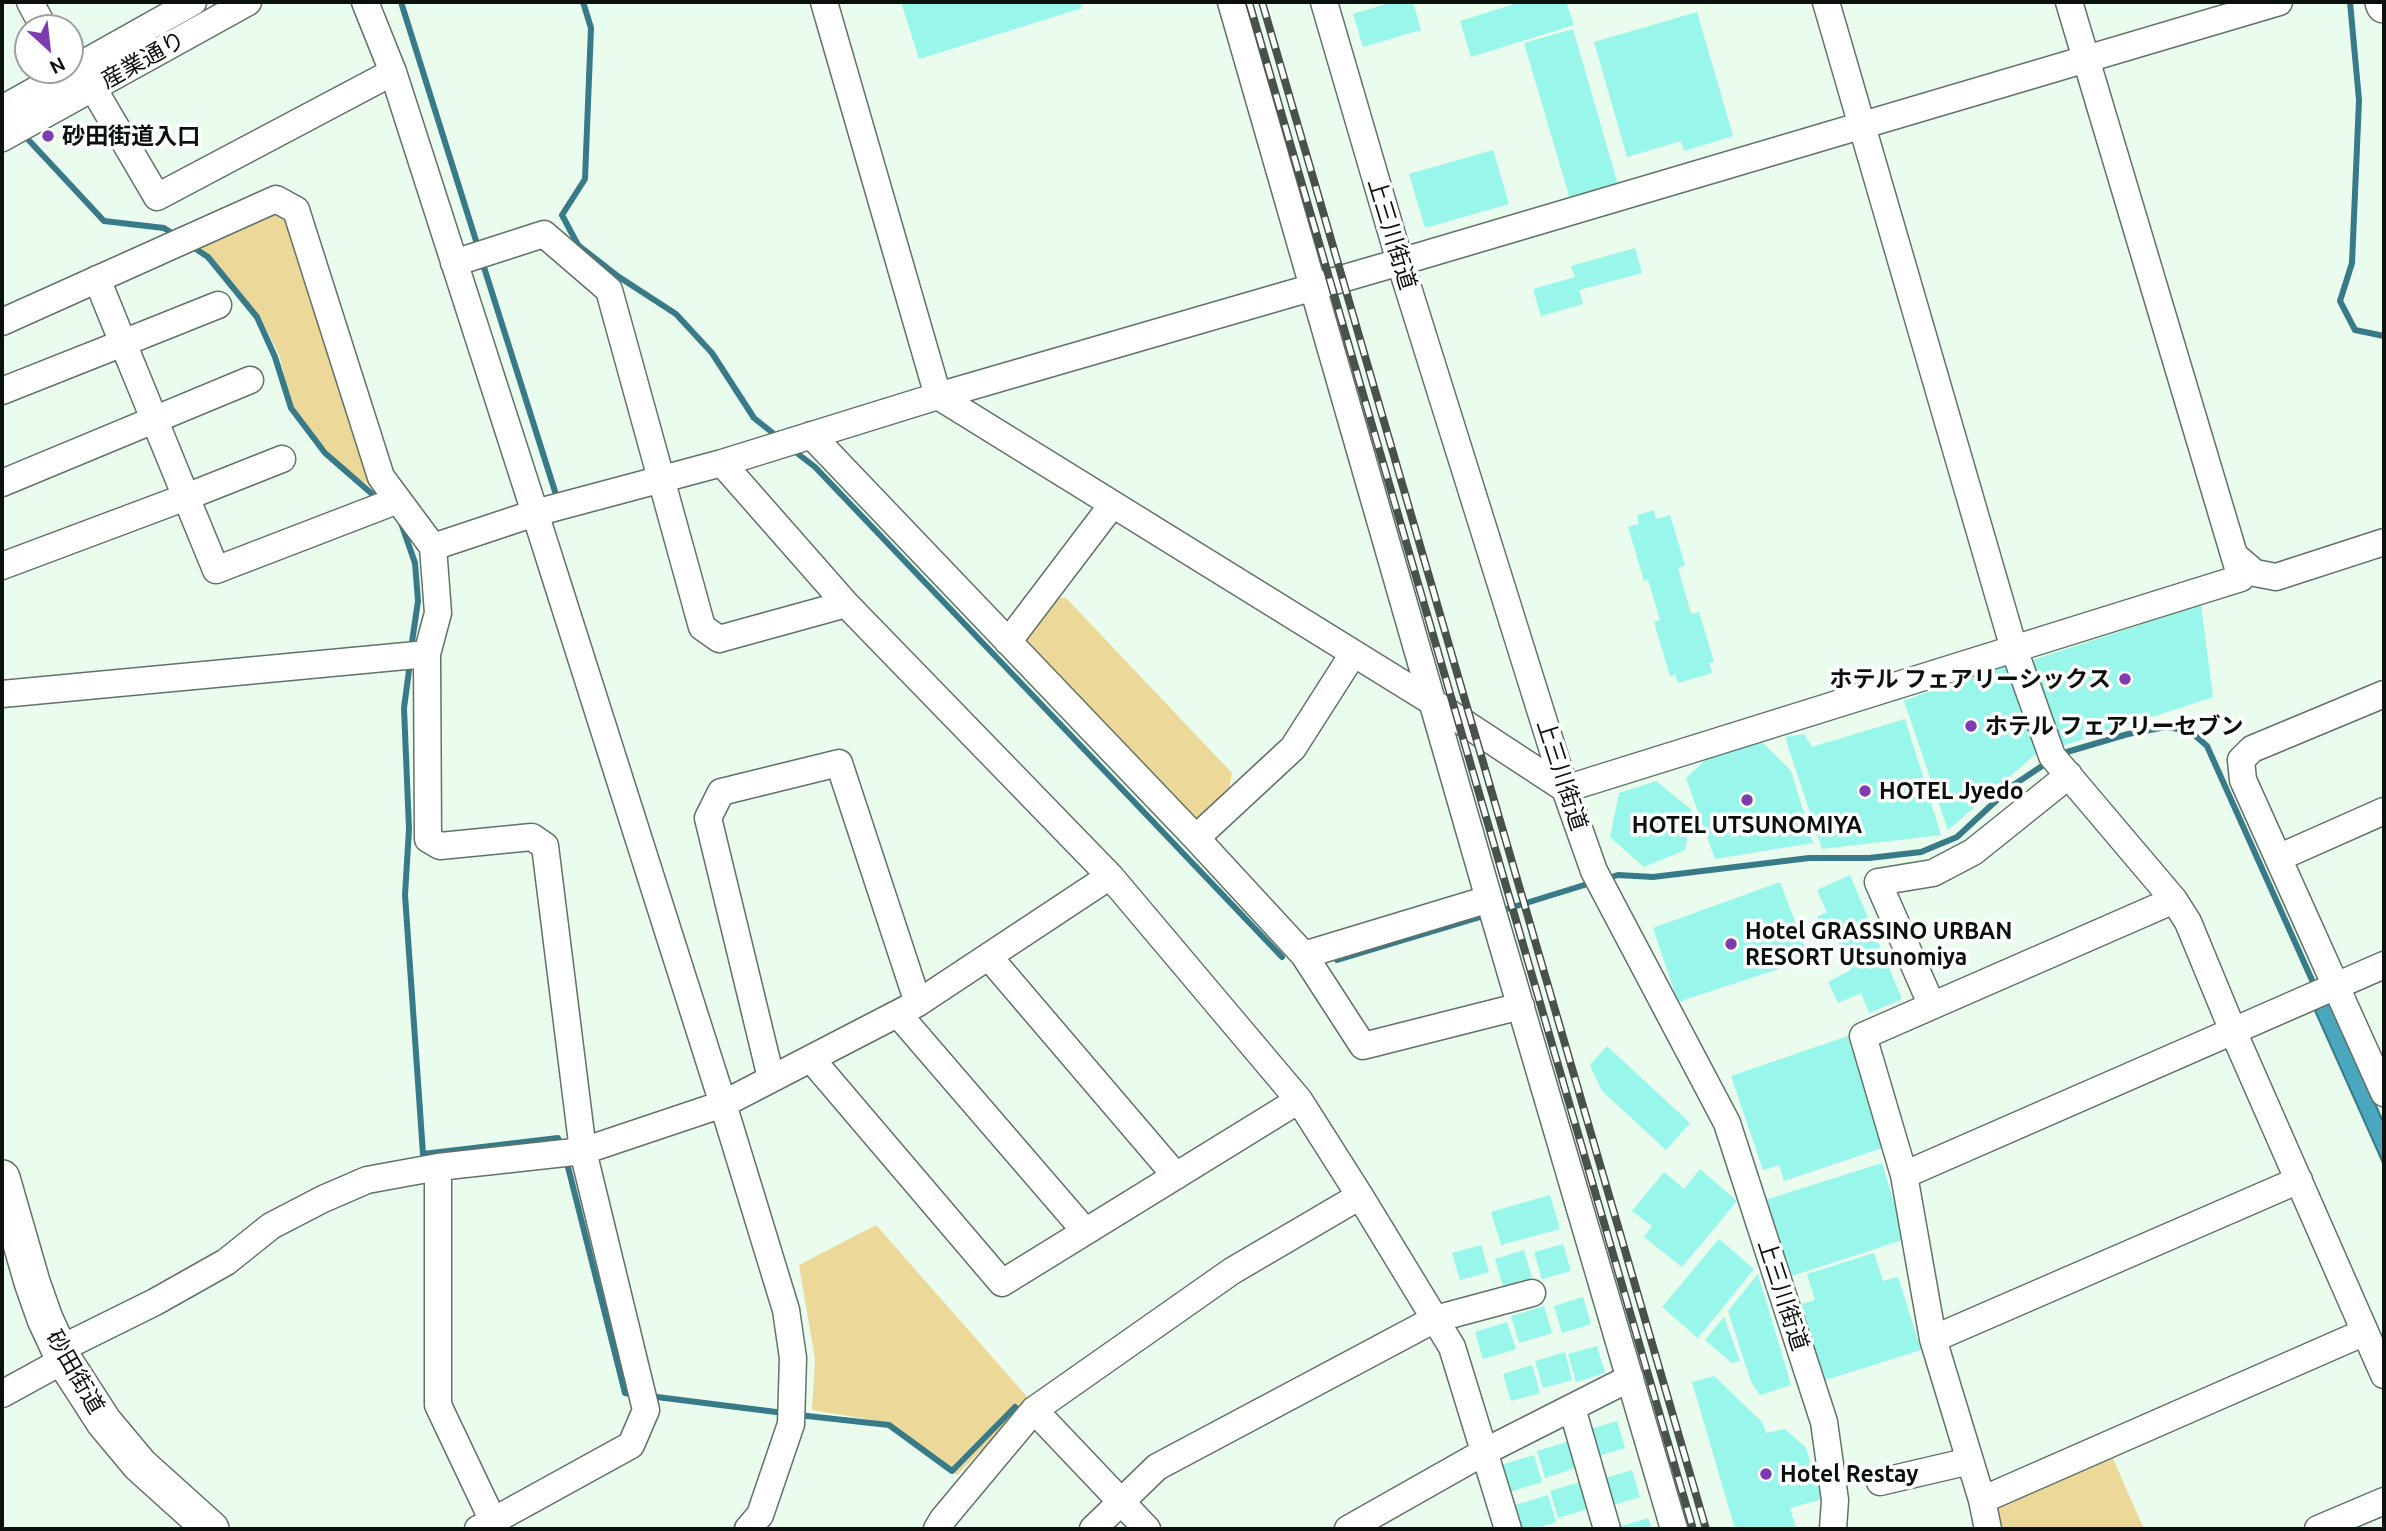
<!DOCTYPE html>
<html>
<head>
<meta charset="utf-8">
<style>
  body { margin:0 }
  #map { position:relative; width:2386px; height:1531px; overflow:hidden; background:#e9fcee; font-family:Ubuntu,sans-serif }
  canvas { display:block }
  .frame { position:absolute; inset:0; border:4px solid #0b110d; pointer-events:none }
  .north { position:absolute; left:14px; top:14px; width:70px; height:70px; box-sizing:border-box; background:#fff; border:2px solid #9da09e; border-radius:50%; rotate:153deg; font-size:19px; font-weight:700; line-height:28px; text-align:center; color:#0b110d }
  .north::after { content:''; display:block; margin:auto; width:24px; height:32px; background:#7e3cb1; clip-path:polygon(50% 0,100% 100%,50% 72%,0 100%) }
</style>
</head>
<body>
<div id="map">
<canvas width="2386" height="1531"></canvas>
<div class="frame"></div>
<div class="north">N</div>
</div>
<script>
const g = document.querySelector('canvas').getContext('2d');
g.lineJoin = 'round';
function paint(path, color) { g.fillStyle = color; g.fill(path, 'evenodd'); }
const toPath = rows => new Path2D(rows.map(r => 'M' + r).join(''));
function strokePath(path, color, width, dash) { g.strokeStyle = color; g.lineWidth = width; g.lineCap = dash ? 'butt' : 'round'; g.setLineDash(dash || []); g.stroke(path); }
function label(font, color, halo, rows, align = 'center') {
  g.font = font + ' Ubuntu,"Noto Sans JP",sans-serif'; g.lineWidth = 7; g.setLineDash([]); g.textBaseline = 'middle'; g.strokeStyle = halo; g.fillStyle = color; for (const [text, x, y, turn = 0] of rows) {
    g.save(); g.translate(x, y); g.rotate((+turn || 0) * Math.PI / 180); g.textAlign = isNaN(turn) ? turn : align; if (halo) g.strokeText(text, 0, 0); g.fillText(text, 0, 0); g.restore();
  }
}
paint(toPath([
  [271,210,285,218,372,487,346,471,318,440,291,405,280,357,260,316,211,256,193,242],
  [1050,598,1066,598,1232,773,1229,790,1201,819,1186,818,1024,647,1024,634],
  [876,1225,1030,1400,957,1475,885,1422,812,1410,815,1359,799,1265],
  [2111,1454,2144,1529,2000,1529,1995,1512,2003,1501]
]), '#ecd898');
const water = toPath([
  [2329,999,2384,1124,2384,1165,2313,1006,2329,999]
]);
paint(water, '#4ba7bd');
strokePath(water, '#387a88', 2);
strokePath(toPath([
  [401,2,478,247],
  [583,2,591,28,585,179,562,215,578,245,619,277,676,314,712,353,754,418,779,438],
  [2350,2,2359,100,2352,263,2340,301,2355,330,2384,336],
  [23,134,104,221,164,228,178,237],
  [190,245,208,257,257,317,275,357,291,408,325,453,379,500],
  [482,261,558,501],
  [793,450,815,467,1282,957],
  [401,523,415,563,418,601,411,649],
  [410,663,404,708,409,829,405,895,423,1154,558,1138,561,1146],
  [2060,754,2128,734,2166,727,2190,731,2207,746,2316,989],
  [1605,879,1618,875,1653,877,1809,858,1869,858,1921,852,1957,837,2012,786,2048,762],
  [1497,912,1594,882],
  [1337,960,1487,915],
  [566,1159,625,1393,635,1395],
  [649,1396,784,1413],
  [798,1415,889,1425,952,1471,1015,1407,1022,1414]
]), '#387a88', 6);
paint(toPath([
  [901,2,1080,2,1082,8,919,59],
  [1393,2,1413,2,1421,30,1363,47,1353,14],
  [1521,2,1566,2,1574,25,1471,57,1460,21],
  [1697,12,1733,136,1684,151,1681,141,1627,157,1594,42],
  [1573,29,1618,185,1570,199,1524,43],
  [1493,150,1509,204,1425,228,1409,174],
  [1635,248,1642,273,1579,290,1583,304,1541,316,1533,289,1575,277,1571,266],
  [1654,510,1656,519,1670,515,1685,565,1678,568,1691,614,1699,612,1714,662,1709,663,1712,673,1678,683,1675,674,1670,676,1654,622,1660,620,1648,580,1644,581,1628,527,1639,524,1637,515],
  [2201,605,2213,697,2062,746,2033,660],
  [2007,662,2039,751,1948,830,1904,701],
  [1905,719,1941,835,1822,849,1785,737,1804,734,1812,747],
  [1759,739,1791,771,1813,843,1715,859,1686,778,1713,753],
  [1656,781,1692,810,1685,850,1644,867,1610,837,1619,793],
  [1850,875,1902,999,1869,1013,1861,993,1838,1003,1828,982,1851,970,1835,934,1827,937,1817,917,1827,912,1817,890],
  [1780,882,1809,959,1678,1002,1653,928],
  [1848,1036,1885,1147,1784,1181,1779,1165,1763,1170,1731,1076],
  [1607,1046,1690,1123,1666,1150,1602,1091,1590,1065],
  [1882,1163,1905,1239,1789,1277,1765,1200],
  [1700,1169,1737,1201,1682,1267,1644,1237,1652,1226,1632,1211,1664,1172,1684,1189],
  [1550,1195,1560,1229,1501,1245,1491,1212],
  [1719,1239,1754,1269,1698,1338,1662,1307],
  [1563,1244,1571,1271,1542,1279,1534,1252],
  [1481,1245,1489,1272,1460,1280,1452,1253],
  [1524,1250,1532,1278,1503,1286,1495,1259],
  [1874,1253,1883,1281,1898,1277,1921,1350,1822,1381,1798,1305,1815,1300,1807,1274],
  [1758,1274,1791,1385,1760,1395,1751,1382,1728,1311],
  [1583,1297,1591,1324,1562,1333,1554,1306],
  [1544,1306,1552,1333,1519,1343,1511,1316],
  [1724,1317,1740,1361,1732,1363,1705,1340],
  [1507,1322,1516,1349,1483,1359,1475,1332],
  [1597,1346,1605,1373,1576,1382,1568,1354],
  [1565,1352,1572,1380,1543,1388,1535,1361],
  [1532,1365,1540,1393,1511,1401,1503,1374],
  [1714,1376,1762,1422,1766,1433,1785,1429,1806,1448,1822,1499,1790,1508,1796,1529,1735,1529,1692,1382],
  [1617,1421,1625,1448,1592,1458,1584,1431],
  [1570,1441,1578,1467,1545,1478,1537,1451],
  [1534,1455,1542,1482,1509,1492,1501,1465],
  [1632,1470,1640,1497,1607,1507,1599,1480],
  [1583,1481,1591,1508,1558,1518,1550,1491],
  [1548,1495,1556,1522,1533,1529,1522,1529,1515,1505],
  [1648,1518,1652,1529,1611,1529]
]), '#98f7ea');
const minor = toPath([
  [30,2,44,28],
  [365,2,393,72,535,513,723,1104,786,1310,793,1358,791,1424,760,1515,748,1529],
  [824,2,938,396,1400,262,2279,2],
  [1231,2,1489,899,1674,1529],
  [1324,2,1400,262,1565,789,1594,871,1727,1123,1824,1422,1835,1500,1833,1529],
  [1826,2,2014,649,2052,756,2174,900,2188,922,2233,1031,2384,1375],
  [67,70,93,88,157,197,393,72],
  [2,109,193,2],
  [2,138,248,2],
  [454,263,544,234,609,290,702,627,719,639,846,604],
  [97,279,123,343,218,305],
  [2,322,276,199,296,210,381,477,433,547],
  [2,391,123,343,186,497,2,566],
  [811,435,1196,838,1304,955,1489,899],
  [282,459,186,497,216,570,398,500],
  [722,463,938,396,1434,703,1565,789,2241,578,2069,2],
  [2,483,250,380],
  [2234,555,2255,573,2276,577,2384,542],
  [1008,642,1112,505],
  [2,694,427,654],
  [2384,694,2252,749,2241,760,2243,780,2384,1093],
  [1196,838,1293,748,1353,654],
  [2278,858,2384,811],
  [1304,955,1363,1046,1521,1006],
  [989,957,1176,1176],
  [1932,1006,1878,882,1933,873,1973,852,2069,775],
  [898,1014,1085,1231],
  [812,1060,1002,1283,1299,1100],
  [771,1078,708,818,721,792,839,763,918,1003],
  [438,1167,438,1405,493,1521,478,1529],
  [1904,1175,2384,965],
  [1933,1339,2299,1180],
  [58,1350,155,1302,226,1262,271,1226,323,1199,367,1180,438,1167,583,1151,723,1104,918,1003,1110,876],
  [2,1394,64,1360],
  [1572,1408,1607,1529],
  [1034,1410,1147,1529],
  [1880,1482,1970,1461],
  [1982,1500,2365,1332],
  [493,1521,631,1445,646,1410,583,1151,545,846,532,837,440,846,428,839,427,654,438,613,433,547,535,513,722,463,846,604,1110,876,1299,1100,1360,1196,1452,1347,1508,1529],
  [937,1529,943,1519,1034,1410,1232,1271,1360,1196],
  [1093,1529,1157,1467,1435,1319,1532,1293],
  [1348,1529,1486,1451,1630,1378],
  [1988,1529,1982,1500,1933,1339,1904,1175,1863,1036,2174,900],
  [2318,1529,2384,1501]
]);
const major = toPath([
  [2383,2,2384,5],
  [2,1178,32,1282,45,1319,64,1360,104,1422,140,1465,211,1529]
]);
strokePath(minor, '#617266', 29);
strokePath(major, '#617266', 38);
strokePath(minor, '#fff', 26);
strokePath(major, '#fff', 35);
const rail = toPath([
  [1249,2,1693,1529],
  [1262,2,1706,1529]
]);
strokePath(rail, '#48514a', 8);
strokePath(rail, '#fff', 5, [16]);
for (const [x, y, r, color] of [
  [48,136,7,"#7e3cb1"],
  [2125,679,7,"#7e3cb1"],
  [1971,726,7,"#7e3cb1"],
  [1865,791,7,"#7e3cb1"],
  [1747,800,7,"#7e3cb1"],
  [1731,944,7,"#7e3cb1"],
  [1766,1474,7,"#7e3cb1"]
]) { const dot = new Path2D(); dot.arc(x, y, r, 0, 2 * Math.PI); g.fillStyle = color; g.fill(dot); strokePath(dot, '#fff', 2.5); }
label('23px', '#0b110d', '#fff', [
  ["産業通り",143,60,-29],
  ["上三川街道",1392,234,73],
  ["上三川街道",1562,775,72],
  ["上三川街道",1783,1295,72],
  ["砂田街道",75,1372,60]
]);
label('bold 23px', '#0b110d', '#fff', [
  ["砂田街道入口",62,136],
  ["ホテル フェアリーシックス",2111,679,"right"],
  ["ホテル フェアリーセブン",1985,726],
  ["HOTEL Jyedo",1879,791],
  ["HOTEL UTSUNOMIYA",1747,825,"center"],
  ["Hotel GRASSINO URBAN",1745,931],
  ["RESORT Utsunomiya",1745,957],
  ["Hotel Restay",1780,1474]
], 'left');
</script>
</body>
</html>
